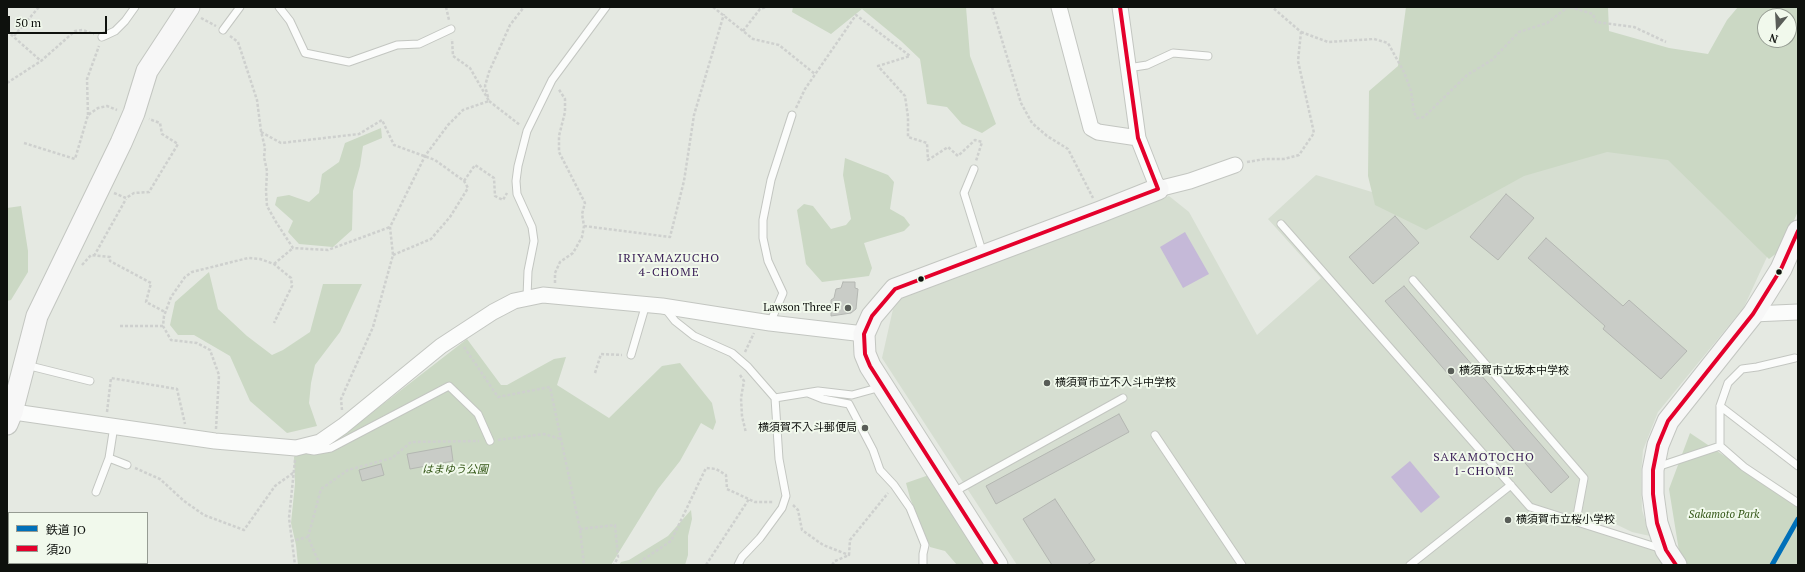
<!DOCTYPE html>
<html>
<head>
<meta charset="utf-8">
<style>
  body { margin:0 }
  #map { position:relative; width:1805px; height:572px; overflow:hidden; background:#e5e9e2; font-family:"PT Serif","Noto Sans JP",serif }
  canvas { display:block }
  .frame { position:absolute; inset:0; border:8px solid #0e110d; pointer-events:none }
  .legend { position:absolute; left:8px; top:512px; width:140px; height:52px; box-sizing:border-box; background:#f1f9ec; border:1px solid #969c93; margin:0; padding:5px 7px; list-style:none; font-size:12px; color:#0e110d }
  .legend li { display:flex; align-items:center; gap:8px; height:20px }
  .legend b { width:20px; border:1px solid #969c93 }
  .north { position:absolute; left:1757px; top:8px; width:40px; height:40px; box-sizing:border-box; background:#f1f9ec; border:1px solid #969c93; border-radius:50%; rotate:198deg; font-size:11px; font-weight:700; line-height:16px; text-align:center; color:#0e110d }
  .north::after { content:''; display:block; margin:auto; width:14px; height:18px; background:#595d58; clip-path:polygon(50% 0,100% 100%,50% 72%,0 100%) }
  .scale { position:absolute; left:8px; top:16px; width:99px; height:18px; box-sizing:border-box; border:2px solid #0e110d; border-top:0; padding-left:5px; font-size:12px; line-height:14px; white-space:nowrap; color:#0e110d; -webkit-text-stroke:3px #f1f9ec; paint-order:stroke }
</style>
</head>
<body>
<div id="map">
<canvas width="1805" height="572"></canvas>
<div class="frame"></div>
<ul class="legend">
<li><b style="height:5px;background:#0070b9"></b>鉄道 JO</li>
<li><b style="height:5px;background:#e4002b"></b>須20</li>
</ul>
<div class="north">N</div>
<div class="scale">50 m</div>
</div>
<script>
const g = document.querySelector('canvas').getContext('2d');
g.lineJoin = 'round';
function paint(path, color) { g.fillStyle = color; g.fill(path, 'evenodd'); }
const toPath = rows => new Path2D(rows.map(r => 'M' + r).join(''));
function strokePath(path, color, width, dash) { g.strokeStyle = color; g.lineWidth = width; g.lineCap = dash ? 'butt' : 'round'; g.setLineDash(dash || []); g.stroke(path); }
function label(font, color, halo, rows, align = 'center') {
  g.font = font + ' "PT Serif","Noto Sans JP",serif'; g.lineWidth = 4; g.setLineDash([]); g.textBaseline = 'middle'; g.strokeStyle = halo; g.fillStyle = color; for (const [text, x, y, turn = 0] of rows) {
    g.save(); g.translate(x, y); g.rotate((+turn || 0) * Math.PI / 180); g.textAlign = isNaN(turn) ? turn : align; if (halo) g.strokeText(text, 0, 0); g.fillText(text, 0, 0); g.restore();
  }
}
paint(toPath([
  [1656,119,1772,246,1744,307,1658,412,1643,450,1641,474,1642,510,1650,536,1632,532,1599,516,1592,515,1590,527,1603,528,1636,545,1653,547,1664,565,1017,565,882,358,893,309,902,298,1169,196,1189,212,1257,335,1321,278,1268,219,1316,175,1395,199]
]), '#d6ded1');
paint(toPath([
  [793,7,966,7,970,56,996,124,982,133,962,124,947,107,927,104,920,59,901,41,862,9,831,34,792,12],
  [1406,7,1608,7,1609,31,1669,48,1708,54,1727,20,1738,7,1798,7,1798,211,1782,249,1769,259,1668,160,1607,152,1524,176,1426,230,1375,205,1368,176,1369,91,1398,66],
  [1765,16,1789,16,1789,40,1765,40],
  [381,128,382,138,363,146,360,166,353,191,352,230,333,247,299,244,288,232,293,221,275,205,277,197,289,195,309,202,319,193,322,174,339,162,345,143],
  [845,158,888,175,894,182,890,209,904,217,910,225,904,231,864,243,872,268,869,276,822,282,806,264,797,210,804,204,813,206,831,229,846,225,851,219,843,175],
  [21,206,28,251,28,272,11,300,7,301,7,208],
  [209,272,218,309,247,336,272,355,283,350,310,332,323,284,362,284,340,332,315,365,311,383,309,403,317,426,287,433,250,401,230,356,194,335,178,335,170,325,175,302],
  [467,339,501,385,507,385,554,359,566,357,557,385,609,418,662,366,680,363,712,403,716,422,713,430,701,423,680,461,658,489,611,565,298,565,296,545,291,523,295,484,294,457,297,453,334,442],
  [1690,433,1798,505,1798,565,1687,565,1679,551,1669,489],
  [929,475,988,565,957,565,945,551,930,547,910,498,906,483],
  [691,510,692,519,688,536,688,555,685,565,619,565,621,562,629,560,668,536]
]), '#cbd8c4');
paint(toPath([
  [1185,232,1209,274,1183,288,1160,247],
  [1410,461,1440,497,1421,513,1391,477]
]), '#c5b9d8');
const building = toPath([
  [1506,194,1534,218,1498,260,1470,237,1506,194],
  [1395,216,1419,243,1373,284,1349,257,1395,216],
  [1546,238,1623,306,1629,300,1687,351,1661,379,1603,329,1605,326,1528,258,1546,238],
  [843,282,855,282,855,288,858,289,856,309,851,313,831,316,831,300,834,298,836,289,841,288,843,282],
  [1404,286,1569,477,1551,493,1385,301,1404,286],
  [1119,414,1129,432,996,504,986,486,1119,414],
  [451,446,453,461,410,469,407,454,451,446],
  [381,464,384,475,362,481,359,470,381,464],
  [1055,499,1095,560,1087,565,1052,565,1023,519,1055,499]
]);
paint(building, '#c9ccc7');
strokePath(building, '#b4b7b2', 1);
const lane = toPath([
  [279,7,290,21,305,53,349,62,397,45,419,44,451,29],
  [223,30,240,7],
  [102,37,115,31,125,21,135,7],
  [1128,68,1147,65,1173,53,1208,56],
  [974,169,964,193,983,254],
  [1281,224,1530,507,1662,549],
  [1413,280,1584,478,1576,521],
  [527,297,528,271,534,241,532,227,517,194,516,181,518,166,527,131,552,80,606,7],
  [664,307,675,321,694,336,732,353,748,367,775,398,818,391,852,395,881,387],
  [770,323,783,293,768,261,763,238,763,220,771,180,792,115],
  [631,355,646,304],
  [26,365,90,381],
  [808,393,823,399,849,404,873,450,880,470,894,485,910,508,925,545,923,554,923,565],
  [1720,406,1798,466],
  [1155,435,1242,565],
  [1720,446,1720,406,1728,383,1742,369,1757,367,1795,358],
  [308,450,314,451,331,448,449,386,478,414,490,441],
  [109,458,127,465],
  [1657,467,1720,446,1744,467,1798,503],
  [96,492,109,458,114,426],
  [952,493,1123,398],
  [738,565,742,557,760,538,782,508,786,496,779,459,775,398],
  [1410,565,1511,485]
]);
const street = toPath([
  [1059,7,1091,128,1098,132,1138,138],
  [1120,7,1138,138,1158,189,1190,181,1235,165],
  [1753,314,1798,312],
  [7,411,215,441,296,448,320,442,343,426,441,346,493,312,514,301,543,295,662,306,770,323,864,334]
]);
const secondary = toPath([
  [7,424,12,412,37,316,121,143,134,113,147,71,189,7],
  [997,565,870,366,865,354,864,334,872,316,895,289,1100,212,1158,189],
  [1676,565,1666,550,1657,523,1653,494,1653,470,1658,445,1668,421,1753,314,1781,269,1798,231]
]);
strokePath(lane, '#c3c6c1', 9);
strokePath(street, '#c3c6c1', 17);
strokePath(secondary, '#c3c6c1', 23);
strokePath(toPath([
  [446,7,449,20],
  [713,7,753,39,779,45,815,74],
  [992,7,1021,103,1032,123,1047,136,1068,149,1093,198],
  [1570,7,1593,14,1596,22,1634,27,1666,42],
  [201,18,216,26],
  [7,31,41,61],
  [743,31,760,9,766,7],
  [1301,32,1328,42,1374,39,1388,43,1404,72,1411,91,1414,112,1417,118,1424,117,1467,75,1492,60,1519,32,1547,23,1568,7],
  [14,36,39,7],
  [230,36,238,42,257,100,261,131,265,148,264,157,267,171,266,191,267,206,276,222,293,248,328,250,390,227],
  [7,83,41,61,75,31,83,30,94,34],
  [488,97,485,86,489,72,510,25,524,7],
  [489,101,520,125],
  [796,108,805,89,856,15,910,56,878,66,905,96,908,117,908,137,927,143,928,160,948,147,958,156,975,140,982,142,976,161],
  [88,115,87,79,99,46],
  [261,132,281,143,359,134,382,120,394,145,435,160,464,181,468,188,450,217,431,239,393,255],
  [24,143,75,159,88,115,98,108,107,106,117,110],
  [1247,162,1265,159,1284,159,1299,155,1314,133,1298,61,1301,32,1272,7],
  [464,181,475,165,494,178,495,196,503,200,507,193],
  [114,193,126,198,134,193,149,192,178,144,162,134,160,123,149,119],
  [584,226,670,237,684,181,694,115,724,14],
  [94,256,126,199],
  [274,264,293,248],
  [82,265,91,255,110,257,110,261,151,283,146,302,165,312],
  [555,283,555,273,560,262,573,253,582,237,584,226,582,214,585,203,559,152,559,136,565,112,565,99,558,88],
  [120,326,163,326],
  [464,347,498,397,550,387,580,529,584,565],
  [745,352,754,333],
  [595,373,601,354,622,355],
  [740,375,744,381,741,398,742,416,746,433],
  [342,410,341,399,373,327,393,255,390,227,425,156,448,125,463,110,489,101,470,68,453,56,452,39],
  [107,412,111,378,177,389,185,424],
  [216,429,219,375,210,350,197,343,171,340,163,326,164,316,171,297,185,277,192,272,248,258,260,259,274,264,291,278,292,286,274,323],
  [498,440,544,434,561,439],
  [295,460,289,518,295,565],
  [135,468,160,479,184,501,204,515,244,530,275,486,293,473],
  [793,505,798,510,802,530,823,545,849,555],
  [580,529,615,525,618,557,614,565],
  [308,537,321,489,348,470,392,458,411,442,479,441],
  [291,541,308,537,320,565],
  [7,548,9,547],
  [81,563,105,565],
  [635,565,671,541,706,468,716,469,726,475,727,489,755,502,774,502],
  [706,565,749,499],
  [832,565,835,561,849,555,850,540,888,493]
]), '#ced0ce', 2.5, [3, 2]);
strokePath(lane, '#fbfcfb', 7);
strokePath(street, '#fbfcfb', 15);
strokePath(secondary, '#f7f7f7', 21);
strokePath(toPath([
  [997,565,870,366,865,354,864,334,872,316,895,289,1158,189,1138,138,1120,7],
  [1676,565,1666,550,1657,523,1653,494,1653,470,1658,445,1668,421,1753,314,1781,269,1798,231]
]), '#e4002b', 4);
strokePath(toPath([
  [1772,565,1798,519]
]), '#0070b9', 5);
for (const [x, y, r, color] of [
  [1779,272,3.5,"#0e110d"],
  [921,279,3.5,"#0e110d"],
  [848,308,4,"#595d58"],
  [1451,371,4,"#595d58"],
  [1047,383,4,"#595d58"],
  [865,428,4,"#595d58"],
  [1508,520,4,"#595d58"]
]) { const dot = new Path2D(); dot.arc(x, y, r, 0, 2 * Math.PI); g.fillStyle = color; g.fill(dot); strokePath(dot, '#f1f9ec', 1.5); }
label('11px', '#0e110d', '#f1f9ec', [
  ["Lawson Three F",840,308,"right"],
  ["横須賀市立坂本中学校",1459,371],
  ["横須賀市立不入斗中学校",1055,383],
  ["横須賀不入斗郵便局",857,428,"right"],
  ["横須賀市立桜小学校",1516,520]
], 'left');
label('italic 11px', '#335616', '#f1f9ec', [
  ["はまゆう公園",455,470],
  ["Sakamoto Park",1724,515]
]);
g.letterSpacing = '1px';
label('12px', '#361a53', '#f1f9ec', [
  ["IRIYAMAZUCHO",669,259],
  ["4-CHOME",669,273],
  ["SAKAMOTOCHO",1484,458],
  ["1-CHOME",1484,472]
]);
g.letterSpacing = '0px';
</script>
</body>
</html>
